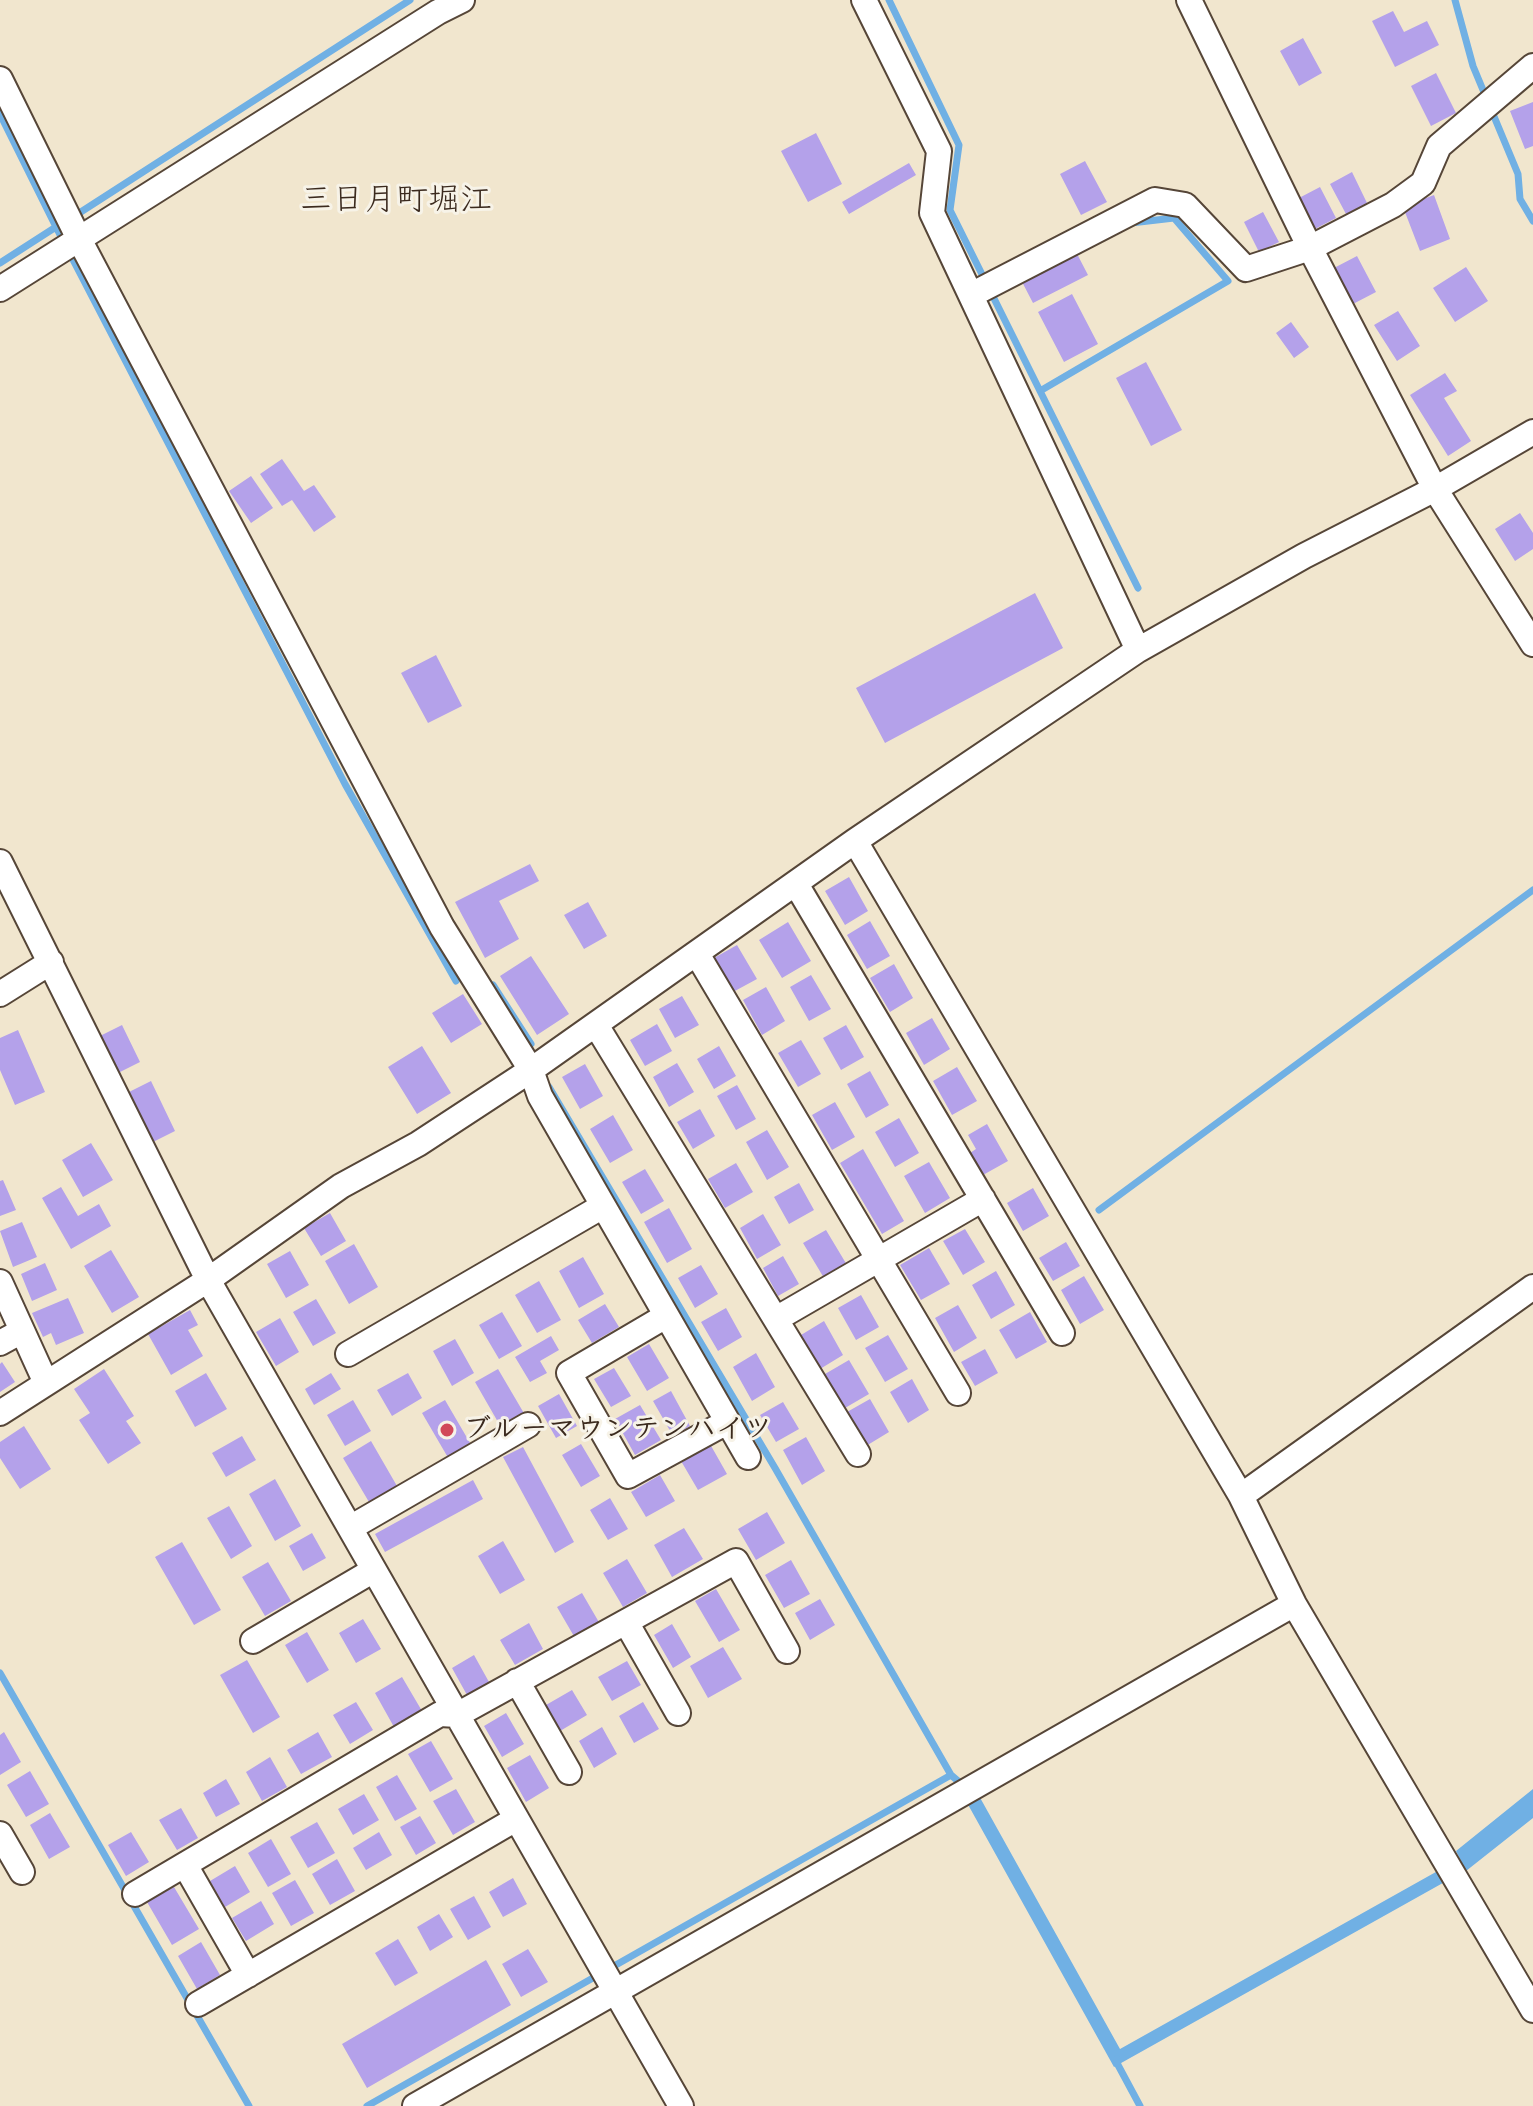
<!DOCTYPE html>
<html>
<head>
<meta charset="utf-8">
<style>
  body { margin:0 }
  canvas { display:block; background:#f1e6ce }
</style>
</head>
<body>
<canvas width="1533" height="2106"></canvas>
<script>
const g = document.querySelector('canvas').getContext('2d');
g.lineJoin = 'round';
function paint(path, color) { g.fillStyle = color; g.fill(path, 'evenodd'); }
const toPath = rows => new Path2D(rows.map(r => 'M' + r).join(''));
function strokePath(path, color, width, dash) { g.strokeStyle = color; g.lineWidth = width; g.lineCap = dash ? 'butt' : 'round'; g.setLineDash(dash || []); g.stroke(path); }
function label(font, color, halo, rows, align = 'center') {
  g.font = font + ' Pangolin,"Klee One",sans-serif'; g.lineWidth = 6; g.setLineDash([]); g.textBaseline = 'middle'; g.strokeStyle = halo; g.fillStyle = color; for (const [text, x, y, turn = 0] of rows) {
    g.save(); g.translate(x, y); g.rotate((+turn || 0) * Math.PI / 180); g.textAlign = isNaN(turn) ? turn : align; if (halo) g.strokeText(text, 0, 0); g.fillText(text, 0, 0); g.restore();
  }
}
paint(toPath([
  [1533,1789,1533,1818,1466,1871,1456,1851],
  [978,1794,1120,2049,1443,1868,1450,1879,1114,2067,966,1801]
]), '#70b0e4');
strokePath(toPath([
  [889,0,959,145,950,210,1138,588],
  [1455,0,1473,66,1518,174,1520,199,1533,221],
  [0,114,56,227,345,784,456,981],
  [73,217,410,0],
  [0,263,59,225],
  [1040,391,1228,281,1174,218,1131,223],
  [493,985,531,1044],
  [549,1087,775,1468,951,1775],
  [1099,1210,1533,890],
  [0,1673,249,2106],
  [1117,2059,1118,2065,1140,2106],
  [367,2106,951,1775,965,1787]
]), '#70b0e4', 7);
paint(toPath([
  [1393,11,1404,32,1427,21,1439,45,1395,67,1372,21],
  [1303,38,1322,73,1299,86,1280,51],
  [1436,73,1456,113,1431,126,1411,86],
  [1533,102,1533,146,1525,149,1510,111],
  [816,133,842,184,808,202,781,151],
  [1085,161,1107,202,1081,215,1060,174],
  [909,163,916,175,849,214,842,202],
  [1352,172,1367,203,1346,214,1330,184],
  [1320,187,1336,218,1315,229,1299,198],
  [1434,195,1450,239,1420,251,1403,207],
  [1263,212,1279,242,1259,252,1244,222],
  [1075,250,1088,275,1033,303,1020,278],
  [1357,256,1376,292,1353,304,1334,268],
  [1466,267,1488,301,1455,322,1433,288],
  [1072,294,1098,344,1064,362,1038,312],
  [1398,311,1420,346,1397,361,1374,325],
  [1291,322,1309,347,1294,358,1276,333],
  [1146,362,1182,430,1151,446,1116,378],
  [1445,373,1457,391,1444,398,1471,441,1448,456,1410,395],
  [282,459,304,491,314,485,336,517,314,532,292,500,282,506,260,474],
  [251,476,273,508,251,523,229,491],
  [1520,513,1533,533,1533,549,1515,561,1495,529],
  [1035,593,1063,648,885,743,856,688],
  [436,655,462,706,428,723,401,673],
  [530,864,539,881,499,901,519,939,485,958,455,902],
  [849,877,868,911,845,925,825,891],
  [588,902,607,936,584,949,564,915],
  [870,921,890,956,867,969,847,935],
  [788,922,811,961,782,978,759,940],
  [737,945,757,979,733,992,714,958],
  [531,956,569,1014,537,1035,500,976],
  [894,964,913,998,890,1012,870,978],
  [811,975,831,1009,809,1021,790,987],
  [766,987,785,1021,762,1035,743,1000],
  [463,994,482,1024,451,1043,432,1013],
  [682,996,699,1025,675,1038,659,1009],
  [932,1018,950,1049,924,1065,906,1033],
  [657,1024,672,1051,645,1066,630,1040],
  [122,1025,140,1062,118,1073,100,1036],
  [846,1025,864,1057,841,1070,823,1038],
  [18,1030,45,1092,15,1105,0,1070,0,1038],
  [801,1040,821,1074,798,1087,778,1053],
  [422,1046,451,1093,417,1114,388,1067],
  [719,1046,736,1076,714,1089,697,1059],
  [677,1063,694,1092,669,1107,653,1077],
  [585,1064,603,1096,580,1109,562,1077],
  [957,1067,977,1101,952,1115,933,1081],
  [870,1071,889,1105,866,1118,847,1084],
  [151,1081,175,1131,151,1143,127,1093],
  [737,1085,756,1119,736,1130,717,1096],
  [835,1102,855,1137,832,1150,812,1115],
  [700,1109,715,1136,693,1149,677,1122],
  [613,1115,633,1150,610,1163,590,1129],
  [899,1118,919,1153,895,1167,875,1132],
  [987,1124,1008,1161,983,1175,970,1153,976,1149,968,1135],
  [767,1130,789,1167,767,1180,746,1142],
  [91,1143,113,1180,83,1197,62,1160],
  [863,1149,904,1221,882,1234,840,1163],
  [929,1162,950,1198,925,1213,904,1176],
  [736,1163,753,1192,725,1208,708,1179],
  [645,1169,664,1201,641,1214,622,1182],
  [3,1180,16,1210,0,1216,0,1181],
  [799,1183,814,1210,789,1224,774,1197],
  [61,1187,78,1216,99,1204,111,1226,71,1249,42,1198],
  [1033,1188,1049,1216,1023,1231,1007,1203],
  [669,1208,692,1249,667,1263,644,1222],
  [330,1213,346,1241,321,1256,304,1228],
  [763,1214,781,1245,757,1259,740,1228],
  [22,1222,37,1257,13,1267,0,1231],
  [965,1229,985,1262,963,1275,943,1241],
  [826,1230,847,1265,824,1278,803,1243],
  [1066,1242,1080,1266,1053,1281,1039,1258],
  [354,1244,378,1287,349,1304,325,1261],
  [929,1248,950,1284,921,1300,900,1265],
  [111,1250,139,1297,112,1313,84,1266],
  [290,1251,309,1285,286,1298,267,1264],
  [783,1256,799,1284,778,1296,763,1268],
  [583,1257,604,1294,579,1308,559,1271],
  [45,1263,57,1290,32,1301,21,1274],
  [701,1265,718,1294,695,1308,678,1278],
  [996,1271,1015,1305,991,1319,972,1285],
  [1084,1276,1104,1310,1080,1324,1061,1290],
  [539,1281,561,1320,537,1333,515,1295],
  [861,1295,879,1327,856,1340,838,1308],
  [68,1298,84,1333,56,1345,51,1333,43,1337,32,1313],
  [316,1299,336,1333,313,1346,293,1312],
  [605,1304,619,1327,592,1343,578,1320],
  [958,1305,977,1338,954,1352,935,1318],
  [726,1308,742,1337,718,1351,701,1322],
  [190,1310,198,1325,188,1330,203,1356,171,1375,148,1334],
  [502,1312,522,1346,499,1359,479,1325],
  [1030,1312,1047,1342,1016,1359,999,1330],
  [280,1318,299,1352,276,1366,256,1332],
  [824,1321,843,1355,820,1369,801,1335],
  [888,1335,908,1369,885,1382,865,1348],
  [551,1336,559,1350,540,1361,547,1373,530,1382,515,1357],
  [455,1339,474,1373,452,1386,433,1351],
  [649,1344,669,1378,647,1391,627,1357],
  [985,1349,998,1373,975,1386,961,1362],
  [756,1353,775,1387,752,1401,733,1367],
  [849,1360,869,1394,845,1408,825,1374],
  [2,1362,15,1382,0,1392,0,1364],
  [614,1368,631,1396,611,1407,594,1379],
  [104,1369,134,1416,126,1421,141,1443,108,1464,79,1420,90,1413,74,1389],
  [498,1369,525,1415,502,1429,475,1382],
  [206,1373,227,1409,195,1427,175,1391],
  [331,1373,341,1389,314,1405,305,1389],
  [408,1373,422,1398,392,1416,377,1390],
  [912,1379,929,1410,908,1423,890,1392],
  [671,1391,690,1426,673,1436,653,1401],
  [559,1394,577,1426,556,1438,538,1406],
  [870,1399,889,1432,866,1446,847,1412],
  [353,1400,371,1431,345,1446,327,1415],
  [445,1400,473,1448,450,1461,422,1413],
  [783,1402,799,1429,776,1442,760,1415],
  [640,1405,661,1440,635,1455,615,1419],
  [24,1426,51,1469,20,1489,0,1458,0,1442],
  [242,1436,256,1460,226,1477,212,1453],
  [806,1437,825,1471,802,1485,783,1450],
  [371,1441,397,1486,369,1502,343,1458],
  [581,1444,600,1476,581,1487,562,1455],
  [710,1444,727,1474,698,1490,681,1461],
  [523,1447,574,1542,555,1553,503,1457],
  [660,1475,675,1501,646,1517,631,1492],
  [275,1479,301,1526,275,1541,249,1494],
  [473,1480,483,1499,385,1552,375,1534],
  [610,1498,628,1529,608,1540,590,1510],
  [229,1506,252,1546,231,1559,207,1518],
  [767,1512,785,1543,756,1560,738,1529],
  [684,1528,703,1559,672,1577,654,1545],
  [312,1533,326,1558,303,1571,289,1546],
  [503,1541,525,1580,500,1594,478,1556],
  [182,1542,221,1610,194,1625,155,1557],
  [627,1559,647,1593,623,1607,603,1573],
  [791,1560,810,1594,784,1608,765,1575],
  [268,1562,291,1601,265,1616,242,1577],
  [716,1589,740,1630,719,1642,695,1601],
  [582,1593,600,1624,575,1638,557,1607],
  [820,1599,835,1625,810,1640,795,1613],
  [363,1619,381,1649,356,1663,339,1633],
  [529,1623,543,1649,515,1665,500,1640],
  [672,1624,691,1657,673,1668,654,1635],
  [307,1632,329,1670,307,1683,285,1645],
  [723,1647,742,1679,708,1698,690,1666],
  [474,1655,489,1682,467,1695,452,1668],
  [247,1660,280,1717,253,1733,220,1675],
  [627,1661,641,1685,612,1701,598,1677],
  [402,1677,422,1711,394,1727,375,1693],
  [572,1690,587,1715,560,1731,546,1705],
  [356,1702,373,1730,350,1744,333,1715],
  [643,1702,659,1729,634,1743,619,1716],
  [506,1713,524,1744,502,1757,484,1726],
  [602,1727,617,1754,594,1768,579,1741],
  [4,1732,21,1762,0,1775,0,1735],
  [318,1732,332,1757,301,1774,287,1750],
  [431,1741,453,1779,430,1792,408,1754],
  [530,1755,549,1788,526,1802,507,1768],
  [270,1757,287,1787,262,1801,246,1772],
  [30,1771,49,1804,26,1817,7,1785],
  [397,1775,417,1809,395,1821,376,1787],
  [226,1779,240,1804,216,1817,203,1793],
  [456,1789,475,1822,453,1835,433,1801],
  [364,1794,379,1820,353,1835,338,1809],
  [181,1808,198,1838,177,1850,159,1820],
  [50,1813,70,1847,49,1859,30,1825],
  [420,1816,436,1843,416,1855,400,1827],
  [317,1822,335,1853,308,1868,290,1837],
  [131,1832,149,1862,126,1876,108,1845],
  [379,1832,392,1855,366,1870,353,1848],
  [271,1839,291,1874,268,1887,248,1853],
  [337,1859,355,1891,330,1905,312,1874],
  [235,1866,250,1892,225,1907,210,1881],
  [513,1878,527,1904,503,1917,489,1892],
  [295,1880,314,1913,291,1926,272,1893],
  [174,1887,199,1929,172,1945,147,1902],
  [474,1896,491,1927,468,1940,450,1909],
  [261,1901,274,1924,246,1941,232,1918],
  [439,1914,453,1937,430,1951,417,1927],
  [398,1939,418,1973,395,1986,375,1953],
  [201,1942,220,1975,197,1989,178,1956],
  [528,1949,548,1982,521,1997,502,1964],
  [486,1960,511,2005,367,2088,342,2044]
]), '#b4a1ea');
const minor = toPath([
  [864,0,939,151,932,213,1138,650],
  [1189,0,1310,248,1435,489,1533,644],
  [0,79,79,239,442,927,531,1070,540,1096,748,1457],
  [0,289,438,12,462,0],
  [971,295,1155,200,1185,205,1246,269,1310,248,1393,205,1423,183,1439,146,1533,66],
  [855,841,1241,1496,1294,1604,1533,2010],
  [0,862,208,1280,681,2106],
  [796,884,1062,1333],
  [697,954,958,1393],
  [0,994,51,962],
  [596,1025,858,1454],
  [0,1282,46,1383],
  [666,1316,569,1373,628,1476,727,1422],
  [776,1319,983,1199],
  [0,1343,22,1331],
  [348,1354,603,1206],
  [0,1413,208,1280,341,1186,418,1144,531,1070,855,841,1138,650,1304,556,1435,489,1533,432],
  [1241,1496,1533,1287],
  [350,1528,528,1425],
  [626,1622,678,1713],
  [253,1641,374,1570],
  [517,1681,569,1772],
  [0,1834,22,1872],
  [185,1865,248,1975],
  [135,1894,440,1714,457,1715,736,1561,787,1651],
  [198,2004,516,1819],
  [415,2106,1294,1604]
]);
strokePath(minor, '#564638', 28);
strokePath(minor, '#fff', 24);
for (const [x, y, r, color] of [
  [447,1430,8,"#d1495b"]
]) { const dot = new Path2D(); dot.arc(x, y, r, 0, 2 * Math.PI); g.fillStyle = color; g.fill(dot); strokePath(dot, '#f7f3e8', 3); }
label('bold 28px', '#3b2a1e', '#f7f3e8', [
  ["ブルーマウンテンハイツ",463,1430]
], 'left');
label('32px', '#3b2a1e', '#f7f3e8', [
  ["三日月町堀江",396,201]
]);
</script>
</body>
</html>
